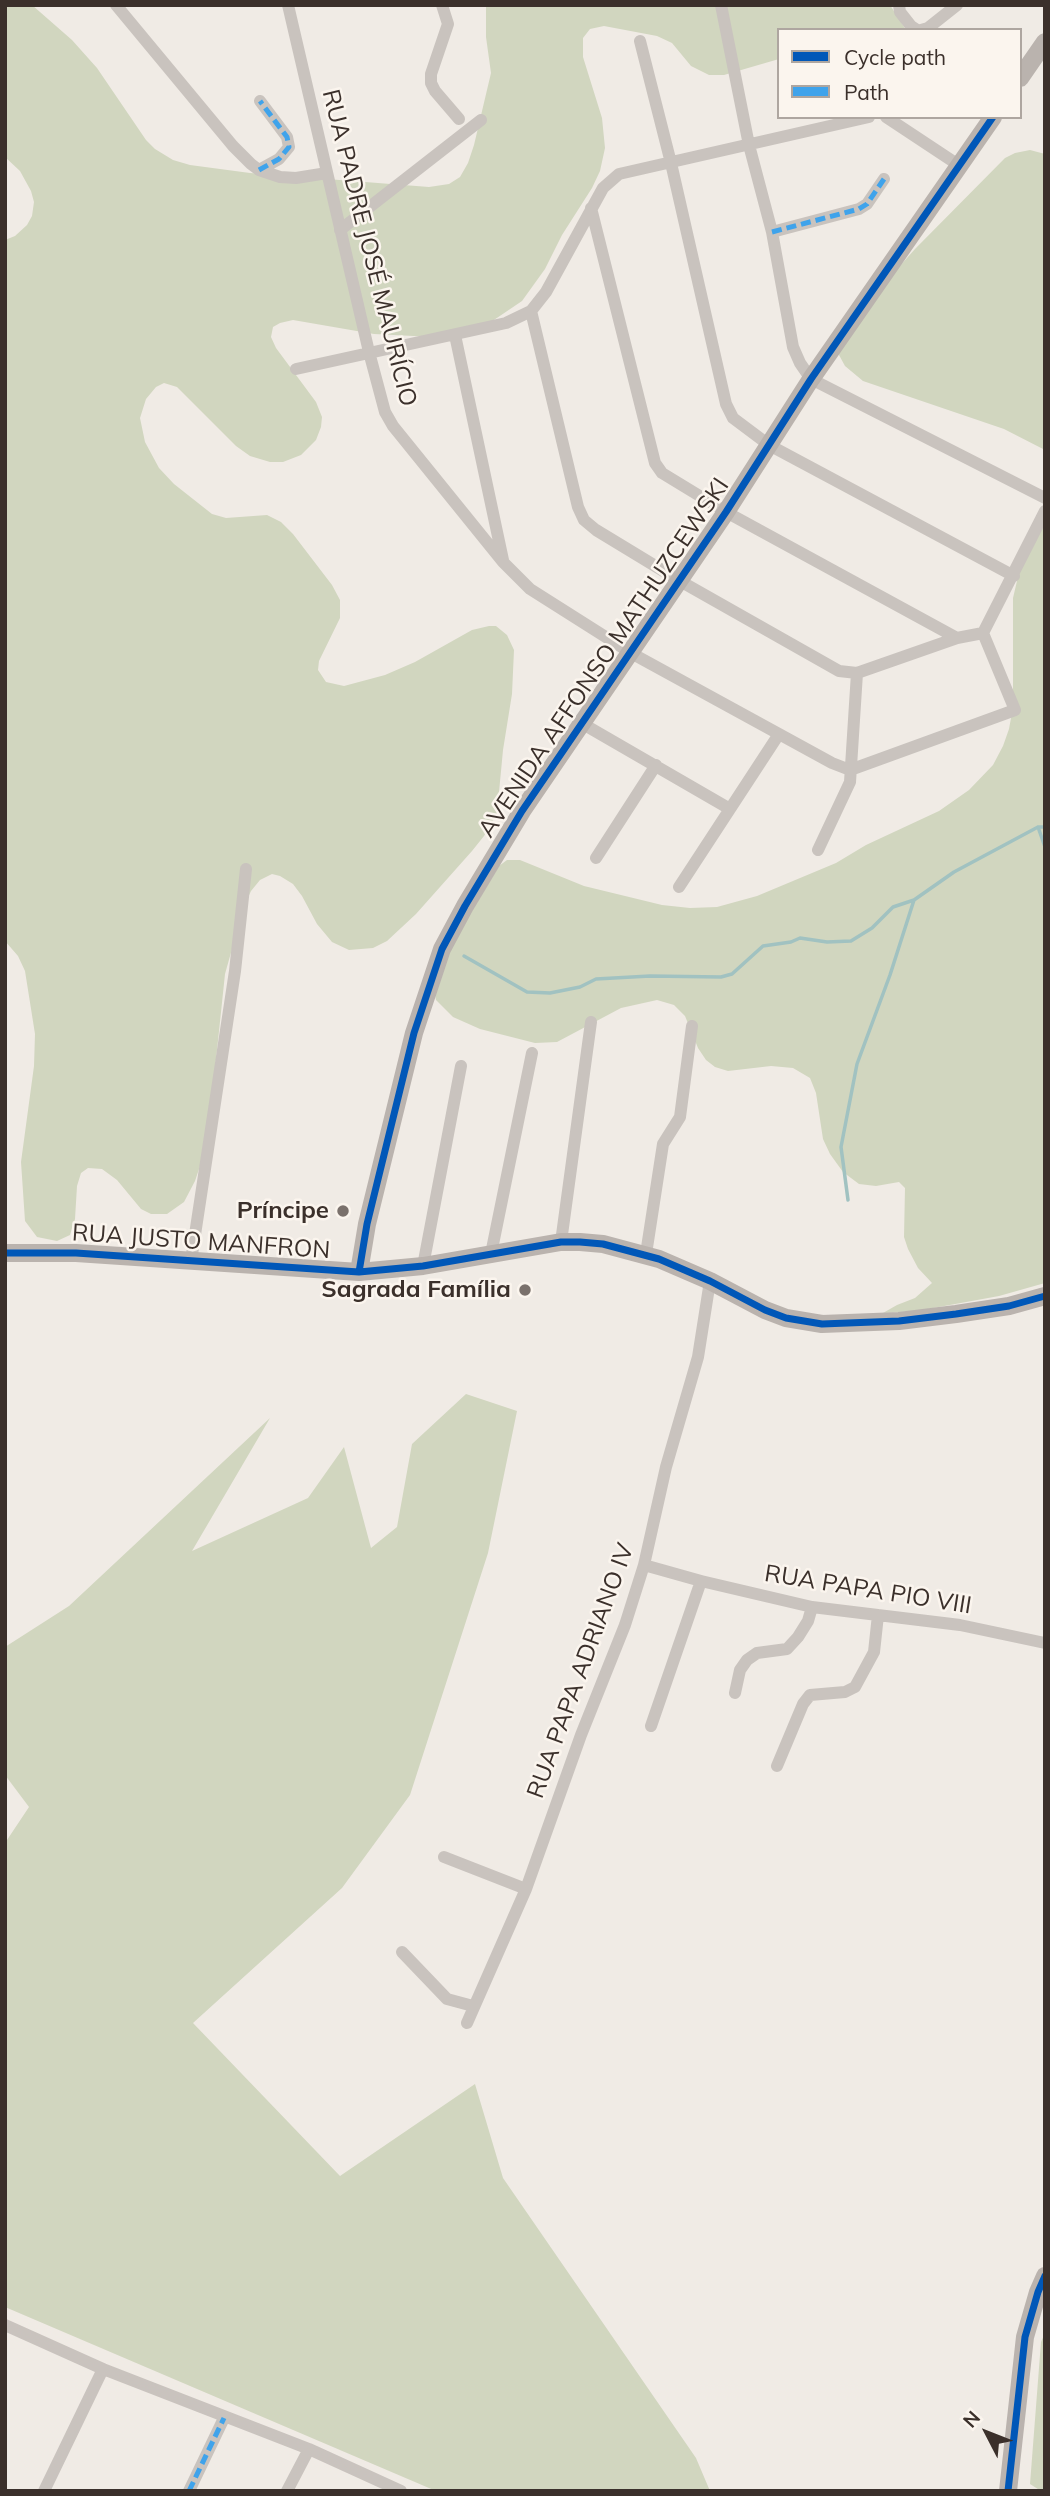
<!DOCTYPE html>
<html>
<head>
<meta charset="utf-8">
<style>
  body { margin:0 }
  #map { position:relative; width:1050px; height:2496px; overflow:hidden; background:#f0ebe5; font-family:Mulish,sans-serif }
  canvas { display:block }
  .frame { position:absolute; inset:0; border:7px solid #3b302b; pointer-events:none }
  .legend { position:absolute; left:777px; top:28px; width:245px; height:91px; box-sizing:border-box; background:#fbf5ee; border:2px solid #aea6a0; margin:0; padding:9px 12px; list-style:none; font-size:21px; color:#3b302b }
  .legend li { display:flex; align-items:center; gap:14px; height:35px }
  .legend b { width:35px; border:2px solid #aea6a0 }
  .north { position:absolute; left:952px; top:2398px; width:70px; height:70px; -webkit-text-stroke:5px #fbf5ee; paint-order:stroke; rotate:312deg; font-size:19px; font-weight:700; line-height:28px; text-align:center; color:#3b302b }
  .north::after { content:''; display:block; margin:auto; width:24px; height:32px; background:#3b302b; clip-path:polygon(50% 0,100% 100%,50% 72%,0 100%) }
</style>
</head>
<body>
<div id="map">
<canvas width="1050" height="2496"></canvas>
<div class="frame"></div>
<ul class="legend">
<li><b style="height:9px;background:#0057b8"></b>Cycle path</li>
<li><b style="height:9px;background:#3fa3eb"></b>Path</li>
</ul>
<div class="north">N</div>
</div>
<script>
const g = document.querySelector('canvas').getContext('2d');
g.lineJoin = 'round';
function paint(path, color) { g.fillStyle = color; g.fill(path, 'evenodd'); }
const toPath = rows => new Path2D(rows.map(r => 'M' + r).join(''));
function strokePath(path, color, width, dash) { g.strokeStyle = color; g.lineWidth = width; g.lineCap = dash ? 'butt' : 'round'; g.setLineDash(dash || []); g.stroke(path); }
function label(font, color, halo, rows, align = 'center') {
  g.font = font + ' Mulish,sans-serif'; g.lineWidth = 5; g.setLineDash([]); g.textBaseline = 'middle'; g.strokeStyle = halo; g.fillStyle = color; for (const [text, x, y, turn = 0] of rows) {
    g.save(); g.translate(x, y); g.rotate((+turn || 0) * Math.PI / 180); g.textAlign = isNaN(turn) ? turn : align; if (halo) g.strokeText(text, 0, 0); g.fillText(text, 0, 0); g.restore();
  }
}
paint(toPath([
  [5,5,32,5,72,40,97,68,146,140,155,149,173,160,190,165,250,173,429,187,449,184,460,177,468,163,474,145,491,73,486,37,486,5,890,5,906,30,779,30,779,59,724,75,709,75,691,66,672,43,657,36,604,26,590,29,583,38,583,57,602,118,605,148,600,171,592,188,562,235,545,269,522,301,488,324,433,337,374,334,293,320,280,323,273,327,271,337,276,348,316,402,322,417,321,427,316,440,301,455,283,462,270,462,250,456,236,446,177,387,164,383,156,387,146,399,140,418,145,442,159,468,174,484,212,514,226,518,267,515,281,522,293,534,332,585,340,600,340,618,319,661,318,670,326,682,344,686,385,675,415,662,472,630,489,626,496,626,507,635,514,650,512,694,503,750,497,813,484,836,472,851,416,914,387,941,373,948,349,950,332,942,317,924,302,896,293,884,280,876,272,874,260,880,251,891,244,906,225,974,207,1145,195,1181,184,1202,167,1214,151,1214,141,1209,117,1180,102,1169,88,1168,81,1173,77,1186,75,1219,70,1235,57,1241,37,1237,25,1221,21,1162,34,1066,35,1034,25,971,18,956,5,941,5,240,15,236,27,225,32,216,34,202,31,191,20,171,5,157],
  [1030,150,1045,154,1045,450,1004,429,863,381,845,366,839,355,840,342,858,313,915,249,1005,158,1015,153],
  [1045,524,1045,1283,999,1296,917,1311,883,1313,897,1305,915,1298,932,1283,918,1268,908,1249,904,1237,905,1188,899,1182,876,1186,859,1184,843,1172,830,1154,823,1139,816,1093,810,1078,793,1068,771,1066,728,1071,715,1067,706,1060,698,1048,685,1016,674,1005,657,1000,621,1008,557,1042,535,1043,480,1029,453,1017,436,1000,433,986,437,969,499,866,507,860,520,860,584,886,662,905,690,908,717,907,757,896,836,863,866,845,939,811,969,790,993,765,1003,746,1009,729,1013,707,1013,598,1021,564],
  [466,1394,517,1411,488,1553,410,1795,342,1888,193,2023,340,2176,475,2084,503,2178,696,2458,710,2491,436,2491,5,2307,5,1843,29,1807,5,1775,5,1647,69,1606,270,1418,192,1551,308,1498,344,1447,371,1548,397,1527,412,1444],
  [1045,2333,1045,2491,1041,2491,1030,2484,1041,2342]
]), '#d1d6bf');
strokePath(toPath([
  [1038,827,1045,847],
  [464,956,527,992,550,993,580,987,596,979,650,976,721,977,732,974,763,946,791,942,800,938,827,942,851,941,872,928,893,907,914,900,954,872,1038,827,1045,827],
  [848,1200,841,1147,857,1064,890,975,914,900]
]), '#a1c2c1', 3.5);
strokePath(toPath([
  [116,5,233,146,251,164,259,170,280,177,296,178,327,173],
  [288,5,369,352,385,412,393,426,503,562,530,589,631,653,832,763,850,770],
  [442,5,448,24,431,74,431,83,435,91,459,119],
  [721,5,749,145,772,232,793,347,800,363,811,379,1045,498],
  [899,5,900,12,911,26,917,30],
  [921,30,928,28,957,5],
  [640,41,671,163,726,404,733,418,769,445,1014,576],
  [886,117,960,166],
  [259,170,279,159,289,147,287,137,260,101],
  [591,208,655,463,662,473,726,512,957,638],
  [340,230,481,120],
  [772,232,859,209,867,204,884,179],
  [531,311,578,507,584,520,596,530,680,581,839,671,857,673,957,638,983,633],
  [455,335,503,560],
  [296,369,506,323,531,311,546,292,603,188,619,174,869,117],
  [983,633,1045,511],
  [583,724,730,809],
  [850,770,1015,710,983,633],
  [818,850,850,782,857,673],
  [596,858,656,765],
  [679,887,779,734],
  [561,1242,591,1022],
  [491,1254,532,1053],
  [646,1254,663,1144,680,1117,692,1026],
  [191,1261,235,971,246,869],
  [423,1266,461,1066],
  [644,1565,701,1581,812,1607,960,1625,1045,1643],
  [735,1693,740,1670,747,1660,757,1653,787,1649,798,1637,808,1621,812,1607],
  [651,1726,701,1581],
  [777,1766,803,1704,810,1695,845,1692,855,1687,874,1652,878,1615],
  [444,1857,526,1889],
  [402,1952,447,1999,473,2006],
  [467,2023,526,1889,581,1735,625,1625,644,1565,666,1467,698,1357,710,1281],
  [5,2325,103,2369,309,2449,401,2491],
  [44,2491,103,2369],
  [189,2491,224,2418],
  [287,2491,309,2449]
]), '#c9c3be', 12);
strokePath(toPath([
  [1020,78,1045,42],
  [5,1253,76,1253,359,1272,423,1266,561,1242,580,1242,603,1244,659,1259,710,1281,765,1310,786,1318,822,1324,899,1321,956,1314,1009,1306,1045,1296],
  [359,1272,367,1224,414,1033,442,949,465,906,522,811,726,512,811,379,993,117],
  [1008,2491,1025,2337,1038,2292,1045,2276]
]), '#bab3ae', 18);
strokePath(toPath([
  [259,170,279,159,289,147,287,137,260,101],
  [772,232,859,209,867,204,884,179],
  [189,2491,224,2418]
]), '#3fa3eb', 5, [10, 5]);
strokePath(toPath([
  [5,1253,76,1253,359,1272,423,1266,561,1242,580,1242,603,1244,659,1259,710,1281,765,1310,786,1318,822,1324,899,1321,956,1314,1009,1306,1045,1296],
  [359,1272,367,1224,414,1033,442,949,465,906,522,811,726,512,811,379,993,117],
  [1008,2491,1025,2337,1038,2292,1045,2276]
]), '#0057b8', 7);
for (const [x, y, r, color] of [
  [343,1211,7,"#7a716c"],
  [525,1290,7,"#7a716c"]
]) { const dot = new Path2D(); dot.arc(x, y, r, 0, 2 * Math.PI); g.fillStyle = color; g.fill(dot); strokePath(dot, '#fbf5ee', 2.5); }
label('24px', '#3b302b', '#fbf5ee', [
  ["RUA PADRE JOSÉ MAURÍCIO",369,248,76],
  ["AVENIDA AFFONSO MATHUZCEWSKI",604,658,-56],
  ["RUA JUSTO MANFRON",201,1242,4],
  ["RUA PAPA PIO VIII",868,1590,9],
  ["RUA PAPA ADRIANO IV",581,1671,-70]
]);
label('bold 24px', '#3b302b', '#fbf5ee', [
  ["Príncipe",329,1211],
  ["Sagrada Família",511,1290]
], 'right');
</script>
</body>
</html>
